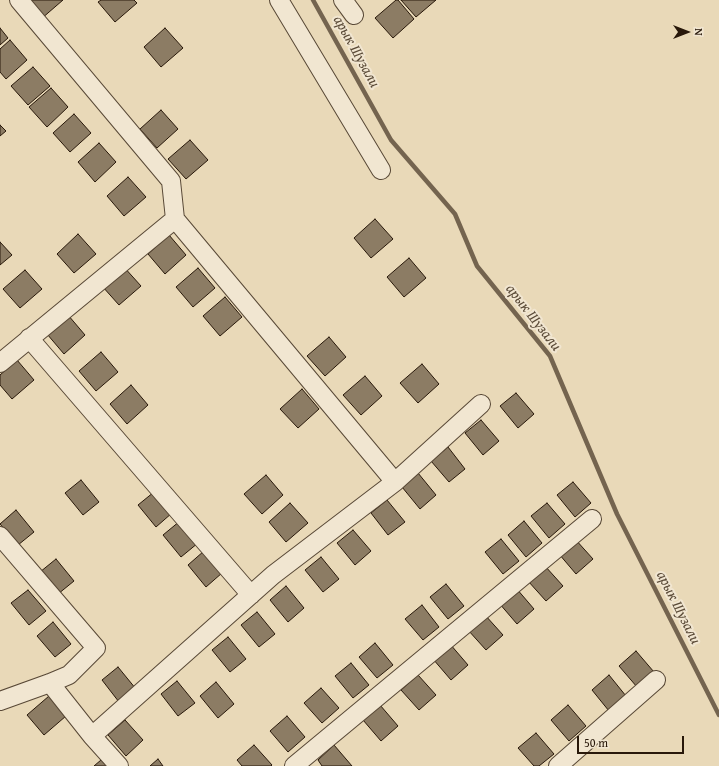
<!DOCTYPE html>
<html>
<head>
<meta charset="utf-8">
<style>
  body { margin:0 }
  #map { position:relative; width:719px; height:766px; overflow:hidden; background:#e9d9b8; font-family:"Gentium Book Plus",serif }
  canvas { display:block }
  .north { position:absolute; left:667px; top:12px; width:40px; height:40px; -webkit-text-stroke:3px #f1e6d1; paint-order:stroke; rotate:90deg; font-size:11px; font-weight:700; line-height:16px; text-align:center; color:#28180a }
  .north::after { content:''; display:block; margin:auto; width:14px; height:18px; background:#28180a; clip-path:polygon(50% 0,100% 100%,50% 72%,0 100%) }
  .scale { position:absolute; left:577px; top:736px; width:107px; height:18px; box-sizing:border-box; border:2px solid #28180a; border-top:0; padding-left:5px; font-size:12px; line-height:14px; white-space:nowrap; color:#28180a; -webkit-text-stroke:3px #f1e6d1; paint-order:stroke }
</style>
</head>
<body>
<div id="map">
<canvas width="719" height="766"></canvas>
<div class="north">N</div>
<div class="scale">50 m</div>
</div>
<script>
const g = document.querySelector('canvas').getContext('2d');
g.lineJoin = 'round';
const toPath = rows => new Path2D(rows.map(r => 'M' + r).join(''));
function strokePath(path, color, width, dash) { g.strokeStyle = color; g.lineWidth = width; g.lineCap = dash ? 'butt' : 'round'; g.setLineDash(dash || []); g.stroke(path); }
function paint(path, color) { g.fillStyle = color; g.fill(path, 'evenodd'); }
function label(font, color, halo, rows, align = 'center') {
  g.font = font + ' "Gentium Book Plus",serif'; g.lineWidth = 4; g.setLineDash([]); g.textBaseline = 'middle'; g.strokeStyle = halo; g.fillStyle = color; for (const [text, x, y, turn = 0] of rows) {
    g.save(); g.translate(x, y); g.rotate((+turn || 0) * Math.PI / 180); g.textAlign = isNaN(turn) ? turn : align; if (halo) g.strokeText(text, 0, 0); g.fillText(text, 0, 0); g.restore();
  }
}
strokePath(toPath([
  [313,0,391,140,455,214,477,266,550,356,617,514,719,715]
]), '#74644f', 4.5);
const building = toPath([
  [25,0,63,0,41,19,25,0],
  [101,0,134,0,137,3,115,22,98,2,101,0],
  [396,0,398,0,414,19,393,38,375,18,396,0],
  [401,0,436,0,416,17,401,0],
  [0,28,8,38,0,45,0,28],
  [165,28,183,48,161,67,144,47,165,28],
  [10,40,27,60,6,79,0,72,0,49,10,40],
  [33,67,50,86,28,105,11,86,33,67],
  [51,88,68,107,47,127,29,107,51,88],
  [161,110,178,129,157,148,140,129,161,110],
  [74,114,91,133,70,152,53,133,74,114],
  [0,125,6,131,0,136,0,125],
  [190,140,208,160,186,179,168,159,190,140],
  [99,143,116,162,95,182,78,162,99,143],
  [128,177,146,197,124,216,107,196,128,177],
  [375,219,393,239,371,258,354,238,375,219],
  [78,234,96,254,74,273,57,254,78,234],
  [169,235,186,255,165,274,148,254,169,235],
  [0,242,12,255,0,265,0,242],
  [409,258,426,278,404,297,387,277,409,258],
  [123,266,141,286,119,305,102,286,123,266],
  [198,268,215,288,193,307,176,287,198,268],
  [25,270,42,289,20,308,3,289,25,270],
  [225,297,242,317,220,336,203,316,225,297],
  [68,315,85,335,64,354,47,334,68,315],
  [329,337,346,357,325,376,307,356,329,337],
  [101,352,118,372,96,391,79,371,101,352],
  [17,360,34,380,12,399,0,385,0,375,17,360],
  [422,364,439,384,418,403,400,383,422,364],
  [365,376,382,396,361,415,343,395,365,376],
  [131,385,148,405,127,424,110,404,131,385],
  [302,389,319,409,298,428,280,409,302,389],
  [516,393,534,414,518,428,500,406,516,393],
  [481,420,499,441,483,455,465,433,481,420],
  [448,447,465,469,449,482,431,461,448,447],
  [418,473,436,495,420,509,402,487,418,473],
  [266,475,283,495,262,514,244,494,266,475],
  [81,480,99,502,83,515,65,493,81,480],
  [573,482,591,503,575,517,557,495,573,482],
  [154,492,172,513,156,527,138,505,154,492],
  [387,500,405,522,388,535,371,513,387,500],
  [290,503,308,523,286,542,269,522,290,503],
  [547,503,565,524,549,538,531,516,547,503],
  [16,510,34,532,18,545,0,524,16,510],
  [180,521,198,543,181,557,163,535,180,521],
  [524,521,542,543,526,557,508,535,524,521],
  [353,530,371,551,355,565,337,543,353,530],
  [501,539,519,561,503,574,485,552,501,539],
  [575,539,593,559,576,574,559,554,575,539],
  [204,551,222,573,206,587,188,565,204,551],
  [321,557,339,579,323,592,305,570,321,557],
  [56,559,74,581,58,594,40,572,56,559],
  [545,566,563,586,546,601,528,581,545,566],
  [446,584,464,606,448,619,430,597,446,584],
  [286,586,304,608,288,622,270,600,286,586],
  [516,588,534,609,517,624,499,603,516,588],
  [28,590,46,611,29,625,11,603,28,590],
  [422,605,439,627,423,640,405,619,422,605],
  [257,612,275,634,259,647,241,625,257,612],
  [485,615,503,635,486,650,468,630,485,615],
  [53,622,71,644,55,657,37,636,53,622],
  [228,637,246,659,230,672,212,650,228,637],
  [375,643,393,665,377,678,359,657,375,643],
  [450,644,468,665,451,680,433,659,450,644],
  [636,651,654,672,637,687,619,666,636,651],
  [351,663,369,685,353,698,335,676,351,663],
  [118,667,136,689,119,702,102,680,118,667],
  [418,675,436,695,419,710,401,690,418,675],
  [609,675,626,696,609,711,592,690,609,675],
  [177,681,195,703,178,716,161,694,177,681],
  [216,682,234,704,218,718,200,696,216,682],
  [321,688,339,708,322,723,304,703,321,688],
  [49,696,66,716,44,735,27,715,49,696],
  [380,705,398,726,381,741,363,720,380,705],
  [568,705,586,726,569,741,551,720,568,705],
  [287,716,305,737,288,752,270,731,287,716],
  [125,720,143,740,126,756,108,735,125,720],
  [536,733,554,754,539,766,534,766,518,748,536,733],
  [254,745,272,765,271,766,242,766,237,760,254,745],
  [334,745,352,766,322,766,318,760,334,745],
  [158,759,163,766,150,766,158,759],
  [101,760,107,766,94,766,101,760]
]);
paint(building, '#8c7c64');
strokePath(building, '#28180a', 1);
const minor = toPath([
  [19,0,171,181,175,219,395,482],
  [279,0,381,170],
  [343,0,354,15],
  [29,338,251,595],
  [0,363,175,219],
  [0,536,96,648,69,675,50,683,0,701],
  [50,683,92,736,119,766],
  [92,736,273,575,395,482,481,404],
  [294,766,592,519],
  [558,766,656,680]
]);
strokePath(minor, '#584836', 20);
strokePath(minor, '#f1e6d1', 18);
label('italic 15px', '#5b4b38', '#f1e6d1', [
  ["арык Шузали",356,52,61],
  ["арык Шузали",533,318,52],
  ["арык Шузали",678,608,63]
]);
</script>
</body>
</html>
